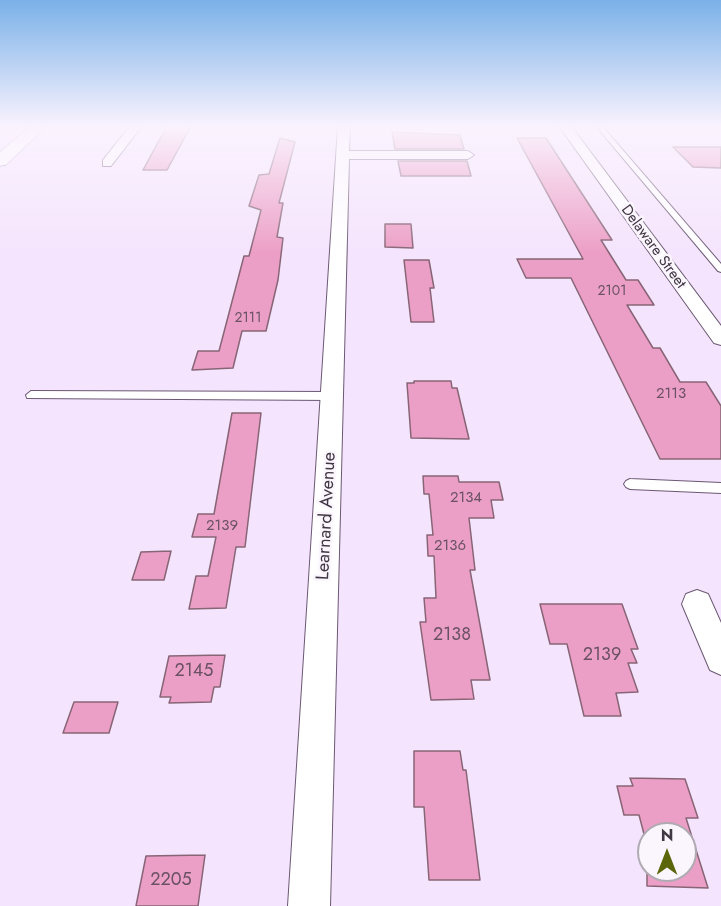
<!DOCTYPE html>
<html>
<head>
<meta charset="utf-8">
<style>
  body { margin:0 }
  #map { position:relative; width:721px; height:906px; overflow:hidden; background:#f5e4fd; font-family:Jost,sans-serif }
  canvas { display:block }
  .north { position:absolute; left:637px; top:822px; width:60px; height:60px; box-sizing:border-box; background:#fbf6fd; border:2px solid #b0aab3; border-radius:50%; rotate:0deg; font-size:16px; font-weight:700; line-height:24px; text-align:center; color:#3f3743 }
  .north::after { content:''; display:block; margin:auto; width:21px; height:27px; background:#5b660a; clip-path:polygon(50% 0,100% 100%,50% 72%,0 100%) }
</style>
</head>
<body>
<div id="map">
<canvas width="721" height="906"></canvas>
<div class="north">N</div>
</div>
<script>
const g = document.querySelector('canvas').getContext('2d');
g.lineJoin = 'round';
function paint(path, color) { g.fillStyle = color; g.fill(path, 'evenodd'); }
const toPath = rows => new Path2D(rows.map(r => 'M' + r).join(''));
function strokePath(path, color, width, dash) { g.strokeStyle = color; g.lineWidth = width; g.lineCap = dash ? 'butt' : 'round'; g.setLineDash(dash || []); g.stroke(path); }
function label(font, color, halo, rows, align = 'center') {
  g.font = font + ' Jost,sans-serif'; g.lineWidth = 5; g.setLineDash([]); g.textBaseline = 'middle'; g.strokeStyle = halo; g.fillStyle = color; for (const [text, x, y, turn = 0] of rows) {
    g.save(); g.translate(x, y); g.rotate((+turn || 0) * Math.PI / 180); g.textAlign = isNaN(turn) ? turn : align; if (halo) g.strokeText(text, 0, 0); g.fillText(text, 0, 0); g.restore();
  }
}
const building = toPath([
  [167,126,191,126,167,170,143,170,167,126],
  [392,132,460,135,464,149,395,149,392,132],
  [280,138,295,142,279,203,283,203,277,237,283,238,278,280,266,331,242,331,233,368,192,370,198,351,219,351,244,256,249,256,261,210,249,206,259,175,269,174,280,138],
  [517,138,546,138,612,240,601,240,626,280,638,280,654,305,627,305,653,348,660,348,680,382,706,382,721,406,721,459,660,459,571,278,526,278,517,259,583,259,517,138],
  [673,147,721,147,721,168,693,167,673,147],
  [398,161,467,161,471,176,401,176,398,161],
  [385,224,411,224,413,248,385,247,385,224],
  [404,260,429,260,434,288,430,288,434,322,411,322,404,260],
  [414,381,451,381,452,388,457,388,469,439,411,438,407,383,414,383,414,381],
  [232,413,261,413,245,547,236,547,226,608,189,609,196,576,208,576,216,537,192,537,198,514,214,514,232,413],
  [423,476,458,476,459,482,499,482,503,500,491,500,494,518,469,518,475,570,470,570,490,680,471,680,474,699,431,700,420,622,426,622,424,598,436,598,434,556,428,556,427,535,433,535,429,494,424,494,423,476],
  [171,551,164,580,132,580,141,552,171,551],
  [540,604,622,604,638,649,631,649,637,663,628,663,638,692,616,693,621,716,584,716,567,644,550,644,540,604],
  [225,655,220,687,214,687,211,702,169,703,171,697,160,697,169,656,225,655],
  [74,702,118,702,109,733,63,733,74,702],
  [414,751,460,751,463,770,466,770,480,880,429,880,424,807,414,807,414,751],
  [630,778,685,779,698,818,686,818,708,888,647,886,647,870,685,870,685,834,644,834,639,815,624,815,617,786,633,786,630,778],
  [205,855,198,906,136,906,146,856,205,855]
]);
paint(building, '#ec9fc6');
strokePath(building, '#876576', 1.5);
const lane = toPath([
  [596,126,602,126,721,264,721,272,718,271,596,126],
  [31,391,332,392,337,396,332,400,27,398,26,395,31,391],
  [630,479,721,483,721,493,630,489,626,487,624,484,626,481,630,479]
]);
const street = toPath([
  [130,126,142,126,111,166,103,166,103,160,130,126],
  [338,126,350,126,349,151,468,151,474,155,468,159,349,159,330,906,288,906,338,126],
  [559,126,571,126,721,326,721,345,714,343,559,126],
  [697,590,708,594,721,623,721,675,710,670,682,604,686,594,697,590]
]);
const secondary = toPath([
  [30,126,47,126,6,165,0,166,0,152,30,126]
]);
strokePath(lane, '#6b5873', 2);
strokePath(street, '#6b5873', 2);
strokePath(secondary, '#6b5873', 1);
paint(lane, '#fff');
paint(street, '#fff');
paint(secondary, '#fff');
const sky = g.createLinearGradient(0, 0, 0, 253);
sky.addColorStop(0, '#7ab1e8');
sky.addColorStop(0.5, '#faf3fe');
sky.addColorStop(1, '#faf3fe00');
g.fillStyle = sky;
g.fillRect(0, 0, 721, 253);
label('14px', '#6a5164', null, [
  ["2101",612,292],
  ["2111",248,319]
]);
label('15px', '#3f3743', '#fbf6fd', [
  ["Delaware Street",653,247,54]
]);
label('15px', '#6a5164', null, [
  ["2113",671,394],
  ["2134",466,498],
  ["2139",222,526],
  ["2136",450,546]
]);
label('18px', '#3f3743', '#fbf6fd', [
  ["Learnard Avenue",327,516,-87]
]);
label('18px', '#6a5164', null, [
  ["2138",452,636],
  ["2139",602,656],
  ["2145",194,672],
  ["2205",171,881]
]);
</script>
</body>
</html>
